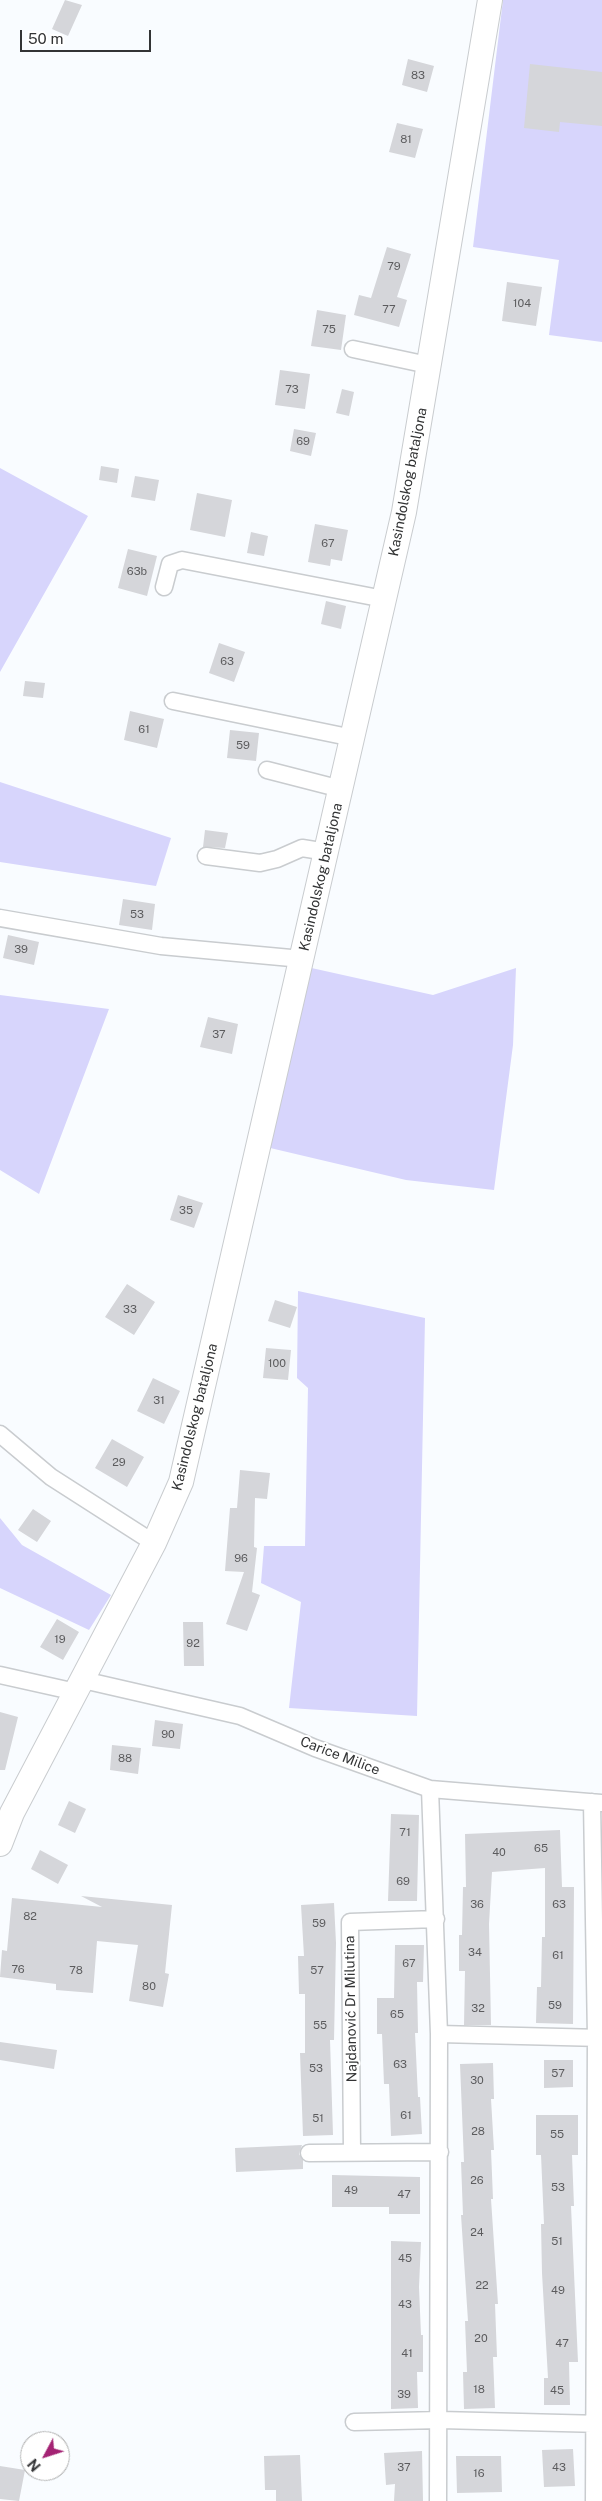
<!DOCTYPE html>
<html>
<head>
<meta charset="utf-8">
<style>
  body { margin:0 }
  #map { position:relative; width:602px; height:2501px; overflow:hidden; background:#f9fcff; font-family:"Public Sans",sans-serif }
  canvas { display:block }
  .north { position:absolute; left:20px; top:2431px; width:50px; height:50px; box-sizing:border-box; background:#fff; border:1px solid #adaeae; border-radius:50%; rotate:230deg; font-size:14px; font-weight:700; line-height:20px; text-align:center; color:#333435 }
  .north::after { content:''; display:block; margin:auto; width:18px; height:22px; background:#a42374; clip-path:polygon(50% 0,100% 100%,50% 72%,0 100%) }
  .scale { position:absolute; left:20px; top:30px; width:131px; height:22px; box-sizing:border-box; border:2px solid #333435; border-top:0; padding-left:6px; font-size:15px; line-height:18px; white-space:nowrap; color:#333435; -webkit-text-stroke:4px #fff; paint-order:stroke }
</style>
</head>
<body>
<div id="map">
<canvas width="602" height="2501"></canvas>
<div class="north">N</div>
<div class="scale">50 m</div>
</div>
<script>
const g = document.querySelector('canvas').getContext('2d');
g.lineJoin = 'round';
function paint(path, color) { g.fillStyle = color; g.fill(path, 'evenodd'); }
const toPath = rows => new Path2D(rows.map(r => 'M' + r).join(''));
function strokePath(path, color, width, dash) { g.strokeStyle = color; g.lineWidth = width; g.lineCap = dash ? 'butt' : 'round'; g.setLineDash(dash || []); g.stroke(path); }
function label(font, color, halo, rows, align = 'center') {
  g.font = font + ' "Public Sans",sans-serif'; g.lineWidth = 4; g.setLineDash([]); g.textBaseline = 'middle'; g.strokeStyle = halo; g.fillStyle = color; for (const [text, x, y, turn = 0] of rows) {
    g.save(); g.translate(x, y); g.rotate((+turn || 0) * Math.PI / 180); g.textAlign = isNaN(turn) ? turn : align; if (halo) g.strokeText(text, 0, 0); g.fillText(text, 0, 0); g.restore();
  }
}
paint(toPath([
  [503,0,602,0,602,342,549,335,559,260,473,247],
  [0,468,88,516,0,672],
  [0,782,171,838,156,886,0,862],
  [307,967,433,995,516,968,513,1045,494,1190,406,1180,266,1147],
  [0,995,109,1009,39,1194,0,1170],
  [298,1291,425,1318,417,1716,289,1708,301,1602,261,1583,264,1546,305,1546,308,1388,297,1378],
  [0,1518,22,1545,111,1595,89,1630,0,1588]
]), '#d7d5fc');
paint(toPath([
  [65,0,82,5,68,36,52,29],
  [408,59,434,66,427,92,402,85],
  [530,64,602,72,602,126,560,122,559,132,524,128],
  [397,123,423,129,415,158,389,152],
  [387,247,411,254,397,297,407,300,399,327,354,315,359,295,371,298],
  [507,282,542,287,536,326,502,321],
  [317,310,346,315,341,350,311,346],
  [280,370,310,374,305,409,275,405],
  [342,389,354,392,349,416,336,413],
  [294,429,316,433,311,456,290,451],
  [101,466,119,469,117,483,99,480],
  [135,476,159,480,155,501,131,497],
  [197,493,232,500,225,537,190,530],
  [315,524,348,530,342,561,331,559,330,566,308,562],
  [251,532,268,536,264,556,247,553],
  [128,549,157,556,147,596,118,588],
  [326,601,346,606,341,629,321,624],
  [219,643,245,652,234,682,209,673],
  [25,681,45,683,43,698,23,696],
  [130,711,164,719,157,748,124,740],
  [230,730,259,733,256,761,227,758],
  [205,830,228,833,225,848,203,847],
  [123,899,155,904,152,930,119,925],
  [8,935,39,942,34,965,3,958],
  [208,1017,238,1024,232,1054,200,1047],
  [178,1195,203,1203,194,1228,170,1220],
  [127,1284,155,1302,134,1335,105,1317],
  [275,1300,297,1307,290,1328,268,1321],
  [266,1348,291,1350,288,1380,263,1378],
  [153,1378,180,1391,164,1424,137,1411],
  [112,1439,144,1457,127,1487,95,1468],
  [240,1470,270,1473,267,1499,255,1498,254,1547,257,1548,252,1592,260,1595,247,1631,226,1624,244,1572,225,1571,230,1508,237,1508],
  [33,1509,51,1521,37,1542,18,1530],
  [57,1619,79,1632,63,1660,40,1647],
  [183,1622,203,1622,204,1666,184,1666],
  [0,1712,18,1717,5,1770,0,1770],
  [155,1720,183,1724,180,1749,152,1746],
  [112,1745,141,1748,138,1774,110,1770],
  [69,1801,86,1809,75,1833,58,1825],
  [391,1814,419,1815,417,1901,388,1901],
  [560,1830,562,1887,574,1887,573,2024,536,2023,537,1987,541,1987,542,1937,545,1937,545,1868,492,1872,489,1924,491,2025,464,2025,465,1971,459,1971,459,1935,462,1935,463,1887,466,1887,465,1834],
  [40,1850,68,1865,58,1884,31,1869],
  [81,1896,172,1905,165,1973,169,1974,163,2007,129,2001,138,1945,97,1941,93,1993,56,1990,56,1984,0,1977,2,1950,7,1951,12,1898,102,1907],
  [334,1903,336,1943,334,2040,330,2040,333,2135,303,2136,300,2053,305,2053,305,1994,299,1994,298,1956,304,1956,301,1905],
  [395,1945,424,1945,423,1982,417,1982,418,2033,415,2033,418,2097,420,2097,422,2134,391,2136,389,2084,384,2084,382,2034,377,2034,377,1998,394,1998],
  [0,2042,57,2050,54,2069,0,2060],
  [544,2060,573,2060,573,2087,544,2088],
  [493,2063,494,2099,491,2099,494,2150,491,2150,493,2199,491,2199,498,2304,495,2304,497,2357,493,2357,495,2408,464,2409,463,2372,467,2372,465,2321,468,2321,461,2215,463,2215,461,2162,464,2162,460,2064],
  [536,2115,578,2115,578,2155,572,2155,574,2206,571,2206,578,2362,569,2362,570,2405,544,2405,544,2378,548,2378,542,2273,541,2224,544,2224,541,2155,536,2155],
  [302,2145,299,2154,303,2160,303,2169,236,2172,235,2148],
  [332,2175,420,2177,420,2214,389,2214,389,2207,332,2207],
  [391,2241,421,2242,419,2287,421,2335,423,2335,423,2372,417,2372,418,2408,391,2409],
  [573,2449,575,2486,544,2487,542,2450],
  [422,2451,423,2501,394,2501,395,2484,386,2485,384,2453],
  [300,2455,302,2501,276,2501,276,2490,265,2490,264,2456],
  [456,2456,501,2456,502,2492,457,2493],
  [0,2466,25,2470,19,2501,0,2499]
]), '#d5d6da');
const street = toPath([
  [353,349,428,365],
  [164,587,170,564,182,560,384,599],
  [173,701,353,738],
  [267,770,341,789],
  [206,856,260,863,277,859,302,848,327,852],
  [0,918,161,946,302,959],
  [0,1434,51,1477,154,1543],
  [0,1675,76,1692],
  [83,1680,240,1716,315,1748,430,1789,602,1803],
  [430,1789,439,2034,438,2501],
  [592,1802,596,2038,594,2501],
  [439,2034,602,2038],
  [352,2152,350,1922,436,1919],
  [309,2153,440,2152],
  [354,2422,440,2420,602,2424]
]);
const secondary = toPath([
  [0,1844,12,1813,154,1543,181,1482,404,512,490,0]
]);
strokePath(street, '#c9cccf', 19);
strokePath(secondary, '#c9cccf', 26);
strokePath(street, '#fff', 16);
strokePath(secondary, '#fff', 24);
label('11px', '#5c5c5e', null, [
  ["83",418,76],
  ["81",406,140],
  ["79",394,267],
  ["104",522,304],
  ["77",389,310],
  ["75",329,330],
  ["73",292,390],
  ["69",303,442],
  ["67",328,544],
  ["63b",137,572],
  ["63",227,662],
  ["61",144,730],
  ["59",243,746],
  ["53",137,915],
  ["39",21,950],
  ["37",219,1035],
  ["35",186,1211],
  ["33",130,1310],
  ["100",277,1364],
  ["31",159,1401],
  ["29",119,1463],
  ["96",241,1559],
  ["19",60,1640],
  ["92",193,1644],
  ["90",168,1735],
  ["88",125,1759],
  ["71",405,1833],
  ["65",541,1849],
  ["40",499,1853],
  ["69",403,1882],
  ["36",477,1905],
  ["63",559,1905],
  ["82",30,1917],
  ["59",319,1924],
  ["34",475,1953],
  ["61",558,1956],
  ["67",409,1964],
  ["76",18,1970],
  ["78",76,1971],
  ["57",317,1971],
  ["80",149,1987],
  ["59",555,2006],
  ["32",478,2009],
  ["65",397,2015],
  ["55",320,2026],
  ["63",400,2065],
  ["53",316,2069],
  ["57",558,2074],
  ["30",477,2081],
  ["61",406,2116],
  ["51",318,2119],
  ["28",478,2132],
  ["55",557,2135],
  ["26",477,2181],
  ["53",558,2188],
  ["49",351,2191],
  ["47",404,2195],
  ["24",477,2233],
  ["51",557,2242],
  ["45",405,2259],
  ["22",482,2286],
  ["49",558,2291],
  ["43",405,2305],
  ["20",481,2339],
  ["47",562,2344],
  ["41",407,2354],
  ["18",479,2390],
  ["45",557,2391],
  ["39",404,2395],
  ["37",404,2468],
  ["43",559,2468],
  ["16",479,2474]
]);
label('14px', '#333435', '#fff', [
  ["Kasindolskog bataljona",408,482,-79],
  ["Kasindolskog bataljona",321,877,-77],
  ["Kasindolskog bataljona",195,1417,-76],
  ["Carice Milice",340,1756,21],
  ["Najdanović Dr Milutina",351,2009,-91]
]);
</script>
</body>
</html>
